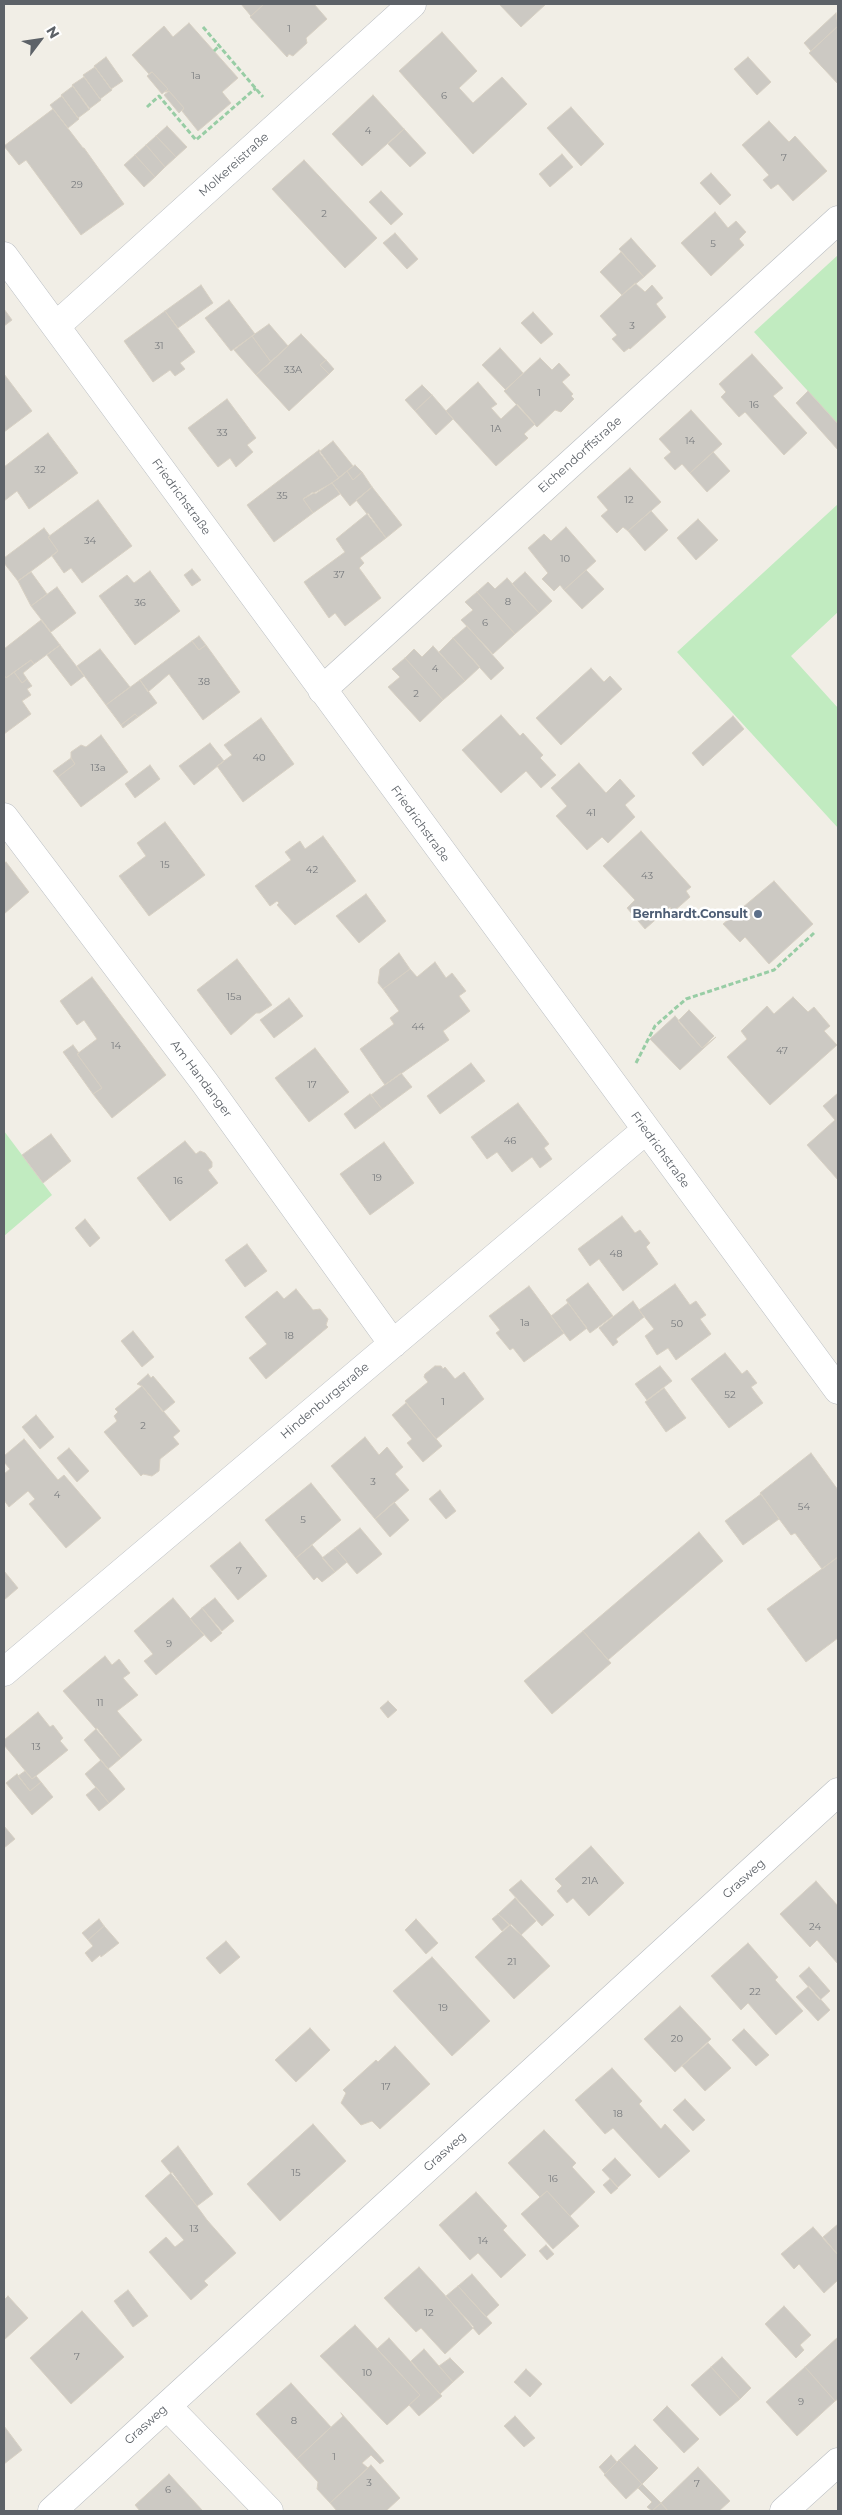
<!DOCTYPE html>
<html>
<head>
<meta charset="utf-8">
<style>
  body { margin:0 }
  #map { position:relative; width:842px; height:2515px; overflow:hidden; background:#f1eee6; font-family:Montserrat,sans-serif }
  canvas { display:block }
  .frame { position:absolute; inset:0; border:5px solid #5d6268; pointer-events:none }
  .north { position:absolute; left:15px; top:15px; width:50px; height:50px; -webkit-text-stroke:4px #fff; paint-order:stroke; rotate:59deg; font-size:14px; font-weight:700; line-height:20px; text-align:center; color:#5d6268 }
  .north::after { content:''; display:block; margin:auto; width:18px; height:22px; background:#5d6268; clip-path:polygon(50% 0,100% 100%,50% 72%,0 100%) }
</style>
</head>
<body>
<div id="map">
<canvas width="842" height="2515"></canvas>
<div class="frame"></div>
<div class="north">N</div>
</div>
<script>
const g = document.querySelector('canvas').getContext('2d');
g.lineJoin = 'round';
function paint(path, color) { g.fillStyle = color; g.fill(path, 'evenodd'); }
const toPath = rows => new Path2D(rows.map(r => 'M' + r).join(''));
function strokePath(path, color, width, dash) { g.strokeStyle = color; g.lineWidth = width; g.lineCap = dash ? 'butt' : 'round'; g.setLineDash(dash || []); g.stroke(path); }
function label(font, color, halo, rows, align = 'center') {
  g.font = font + ' Montserrat,sans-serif'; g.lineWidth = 5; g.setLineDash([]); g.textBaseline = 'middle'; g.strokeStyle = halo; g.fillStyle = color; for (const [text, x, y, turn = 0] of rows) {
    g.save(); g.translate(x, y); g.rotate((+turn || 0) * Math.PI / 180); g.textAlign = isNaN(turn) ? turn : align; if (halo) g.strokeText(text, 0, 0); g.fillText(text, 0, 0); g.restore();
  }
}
paint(toPath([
  [838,255,838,424,754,332],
  [838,504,838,612,791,656,838,708,838,828,677,652],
  [4,1131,52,1195,4,1236]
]), '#c1ebc0');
const building = toPath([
  [241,4,264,4,251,16,241,4],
  [264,4,314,4,327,19,306,38,307,43,293,56,289,54,287,57,250,17,264,4],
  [499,4,546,4,521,27,499,4],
  [836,13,838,26,811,51,804,43,836,13],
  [189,23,238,78,222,92,231,103,198,131,182,111,184,108,169,91,165,92,168,89,152,72,149,74,132,55,164,26,173,37,189,23],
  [838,26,838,84,809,53,838,26],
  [442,32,477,71,459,88,473,103,502,77,527,104,473,154,399,71,442,32],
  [106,57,123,81,111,89,94,66,106,57],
  [748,57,771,82,757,95,734,69,748,57],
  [95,67,112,90,100,99,83,75,95,67],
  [152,72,168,89,162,94,147,76,152,72],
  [84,77,101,100,89,109,72,85,84,77],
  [73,86,90,109,78,118,61,95,73,86],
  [169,91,184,108,179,113,164,95,169,91],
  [373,95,404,129,362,166,332,134,373,95],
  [62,96,79,119,68,128,50,105,62,96],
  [571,107,604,144,581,166,547,128,571,107],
  [53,109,83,148,84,148,124,204,81,235,26,160,19,165,4,146,53,109],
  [769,121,789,142,795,136,827,171,793,201,778,184,771,189,763,180,769,175,742,145,769,121],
  [167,126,187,147,176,157,156,136,167,126],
  [404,129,426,153,410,167,388,144,404,129],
  [156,136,176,157,165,167,146,145,156,136],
  [146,145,165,167,155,177,135,155,146,145],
  [562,154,573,167,550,187,539,174,562,154],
  [135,155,155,177,144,187,124,165,135,155],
  [304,160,377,238,345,268,272,189,304,160],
  [711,173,731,195,720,205,700,183,711,173],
  [381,191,403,214,391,225,369,202,381,191],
  [715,212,728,228,736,221,746,232,739,239,744,245,711,276,681,243,715,212],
  [395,233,418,259,407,269,383,243,395,233],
  [631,238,656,266,644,277,619,249,631,238],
  [621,252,644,277,622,295,600,272,621,252],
  [635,283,645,292,652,285,663,298,656,304,666,317,630,349,629,348,624,352,612,339,617,335,600,316,635,283],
  [201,285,213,303,178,328,165,311,201,285],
  [229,300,255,334,231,351,205,318,229,300],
  [4,309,12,320,4,326,4,309],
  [165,311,195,352,180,363,185,369,175,376,170,370,153,382,124,341,165,311],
  [533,312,553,334,541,344,521,323,533,312],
  [269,324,288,346,271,362,252,336,269,324],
  [301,334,326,360,320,365,329,374,289,411,256,375,301,334],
  [252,336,271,362,256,375,234,350,252,336],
  [500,348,523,373,506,390,482,365,500,348],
  [752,354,783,388,773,396,807,433,784,455,745,412,739,417,721,397,726,392,719,384,752,354],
  [540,358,552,370,559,363,570,375,562,382,573,394,571,396,574,399,561,412,555,410,537,427,504,391,540,358],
  [326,360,334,369,329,374,320,365,326,360],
  [4,374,32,411,4,432,4,374],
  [478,382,497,404,491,408,501,419,517,404,535,424,524,434,528,438,496,466,446,411,478,382],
  [422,385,432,395,415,411,405,400,422,385],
  [808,391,838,424,838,450,796,403,808,391],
  [432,395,453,419,436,435,415,411,432,395],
  [227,399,256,438,247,445,253,452,236,467,230,458,218,467,188,428,227,399],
  [691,410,722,444,690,473,682,464,675,470,664,458,671,452,659,439,691,410],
  [48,433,78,473,29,509,17,491,4,501,4,467,48,433],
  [333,441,353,466,339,478,319,452,333,441],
  [319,450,339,478,315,494,313,492,303,499,313,513,274,542,247,505,319,450],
  [713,452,730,471,707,492,690,473,713,452],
  [355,465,362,472,353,480,347,471,355,465],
  [630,468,661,502,628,531,623,527,617,533,601,516,608,510,597,497,630,468],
  [347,471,353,480,362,472,372,487,350,506,332,483,347,471],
  [332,483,340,494,313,513,303,499,332,483],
  [372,487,402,525,386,538,356,500,372,487],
  [98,500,132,546,82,583,71,568,64,573,52,556,58,551,48,537,98,500],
  [651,511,668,530,645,551,628,531,651,511],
  [368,513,386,538,360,558,364,563,359,568,381,598,345,626,335,613,329,618,304,582,345,552,336,539,368,513],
  [698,519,718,540,696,560,677,538,698,519],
  [566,527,596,561,564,590,560,585,554,591,542,579,548,573,528,548,544,534,551,541,566,527],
  [44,528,50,536,48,537,58,551,18,581,4,563,4,558,44,528],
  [192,569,201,580,192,586,184,575,192,569],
  [586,570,604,589,582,609,564,590,586,570],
  [150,571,180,611,135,645,99,596,127,575,134,583,150,571],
  [31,572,47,594,31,606,18,581,31,572],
  [525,572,552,601,539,613,512,584,525,572],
  [507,578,539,613,515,634,477,592,488,582,495,589,507,578],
  [57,587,76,613,51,632,31,606,57,587],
  [477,592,515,634,493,654,461,620,473,610,465,602,477,592],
  [41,620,60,645,34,664,31,660,6,678,4,675,4,649,41,620],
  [467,626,504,668,491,680,453,638,467,626],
  [199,636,206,645,199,650,192,641,199,636],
  [453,638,480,667,465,681,439,652,453,638],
  [192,641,199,650,206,645,240,692,203,720,169,674,148,692,140,680,192,641],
  [60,645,84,676,71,686,47,655,60,645],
  [433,646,465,681,443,700,405,658,414,649,422,657,433,646],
  [100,649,130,687,106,705,77,666,100,649],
  [405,658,443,700,420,722,388,687,400,677,392,669,405,658],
  [31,660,34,664,23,673,27,679,22,683,14,672,31,660],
  [591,668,604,682,610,676,622,689,561,745,536,718,591,668],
  [14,672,22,683,27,679,32,686,27,689,31,695,22,701,31,714,4,734,4,675,6,678,14,672],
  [140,680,157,703,138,717,135,714,121,725,106,705,140,680],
  [135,714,138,717,123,728,121,725,135,714],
  [501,715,520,736,523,733,543,755,540,758,556,775,541,788,526,771,501,793,462,750,501,715],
  [733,716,744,729,703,766,692,753,733,716],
  [261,718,294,764,243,802,217,766,232,755,224,745,261,718],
  [101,735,128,772,81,807,58,777,75,764,71,758,71,752,81,745,86,747,101,735],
  [210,743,224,761,194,785,179,766,210,743],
  [71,758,75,764,58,777,53,771,71,758],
  [579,763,606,793,620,779,635,796,625,805,635,817,608,843,602,837,587,850,556,816,567,806,551,788,579,763],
  [150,765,160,779,135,798,125,784,150,765],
  [165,822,205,875,149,916,119,876,146,856,137,843,165,822],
  [641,831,691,887,686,891,690,897,673,912,670,907,645,929,627,908,635,900,603,866,641,831],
  [323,836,356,881,295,925,277,905,279,903,277,901,270,906,255,886,291,860,285,852,300,841,305,849,323,836],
  [6,862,29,892,4,914,4,864,6,862],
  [774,881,813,924,769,964,745,937,740,942,723,924,774,881],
  [366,894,386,921,359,943,336,916,366,894],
  [399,953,410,969,383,989,378,983,380,969,399,953],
  [237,959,272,1005,260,1013,256,1013,231,1035,197,990,237,959],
  [435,962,446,978,452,973,466,991,459,996,470,1011,443,1031,449,1040,385,1085,360,1049,394,1024,390,1018,399,1011,383,989,410,969,417,977,435,962],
  [92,977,166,1075,112,1118,93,1094,102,1088,77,1054,97,1039,84,1020,77,1025,60,1001,92,977],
  [793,997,808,1012,814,1007,830,1026,824,1031,837,1045,770,1105,727,1057,747,1039,741,1031,767,1006,774,1014,793,997],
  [289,998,303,1016,274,1038,260,1020,289,998],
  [689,1010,714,1036,702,1048,678,1021,689,1010],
  [675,1016,702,1048,716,1037,680,1070,650,1039,675,1016],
  [73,1045,79,1053,77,1054,102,1088,93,1094,63,1052,73,1045],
  [315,1048,349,1092,309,1122,275,1078,315,1048],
  [471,1063,485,1081,440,1114,427,1096,471,1063],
  [401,1073,412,1087,382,1109,371,1095,401,1073],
  [838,1093,838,1180,807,1145,835,1120,823,1106,838,1093],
  [370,1094,382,1109,355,1129,344,1114,370,1094],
  [518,1103,549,1144,544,1148,552,1159,540,1168,532,1157,512,1172,497,1152,487,1159,471,1137,518,1103],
  [51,1134,71,1161,43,1183,22,1155,51,1134],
  [185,1141,196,1154,200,1151,205,1153,212,1162,212,1167,208,1170,218,1183,170,1221,137,1178,185,1141],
  [384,1142,414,1183,370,1215,340,1174,384,1142],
  [622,1216,635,1233,640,1230,650,1243,646,1247,658,1264,623,1291,599,1259,590,1266,578,1249,622,1216],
  [85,1219,100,1238,90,1247,75,1228,85,1219],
  [247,1244,267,1271,245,1287,225,1260,247,1244],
  [588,1283,613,1316,590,1333,566,1300,588,1283],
  [675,1284,690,1305,696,1301,706,1315,700,1319,711,1334,676,1360,668,1348,657,1355,645,1336,654,1329,639,1310,675,1284],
  [529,1286,564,1333,524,1362,513,1348,510,1350,496,1333,500,1330,489,1316,529,1286],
  [296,1289,313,1310,320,1309,328,1319,326,1325,328,1327,266,1379,249,1358,267,1344,245,1317,277,1291,284,1299,296,1289],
  [633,1301,644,1317,616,1339,618,1342,613,1346,599,1328,633,1301],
  [568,1303,587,1328,570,1341,551,1316,568,1303],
  [133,1331,154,1357,142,1367,121,1341,133,1331],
  [725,1353,742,1374,747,1370,757,1383,751,1387,763,1403,729,1428,691,1379,725,1353],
  [435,1366,441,1366,443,1369,445,1367,455,1379,464,1372,484,1399,436,1439,405,1401,428,1382,424,1377,425,1374,435,1366],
  [660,1366,672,1381,647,1400,635,1384,660,1366],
  [148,1374,151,1378,153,1376,175,1402,163,1412,142,1386,137,1384,148,1374],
  [142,1386,180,1431,173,1437,179,1444,160,1459,159,1471,152,1476,143,1474,141,1476,104,1432,117,1421,114,1416,118,1412,115,1409,142,1386],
  [664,1388,686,1418,666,1432,645,1402,664,1388],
  [406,1403,442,1446,423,1462,407,1443,412,1439,392,1415,406,1403],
  [36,1415,54,1437,40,1449,22,1427,36,1415],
  [365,1437,379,1455,387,1447,403,1467,395,1474,409,1490,375,1519,331,1466,365,1437],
  [24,1439,58,1480,64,1475,101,1518,66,1548,29,1504,35,1499,28,1491,9,1507,4,1500,4,1474,10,1469,4,1462,4,1456,24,1439],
  [69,1448,89,1471,77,1482,57,1458,69,1448],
  [811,1453,838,1490,838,1557,822,1569,795,1533,791,1535,760,1493,811,1453],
  [311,1483,341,1520,296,1558,265,1520,311,1483],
  [440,1490,456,1511,446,1519,429,1499,440,1490],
  [761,1494,779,1519,743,1545,725,1521,761,1494],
  [394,1502,409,1520,390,1537,375,1519,394,1502],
  [360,1528,382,1554,357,1574,335,1548,360,1528],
  [699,1532,723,1561,608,1660,583,1631,699,1532],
  [240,1542,267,1576,238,1600,210,1566,240,1542],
  [312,1545,335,1572,322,1582,317,1577,314,1580,296,1558,312,1545],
  [335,1548,347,1562,335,1572,322,1558,335,1548],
  [838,1557,838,1638,806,1662,767,1609,838,1557],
  [4,1571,18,1588,4,1600,4,1571],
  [173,1598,204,1635,156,1675,144,1661,153,1654,134,1631,173,1598],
  [215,1598,234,1621,222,1631,202,1608,215,1598],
  [202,1608,222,1633,211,1642,190,1619,202,1608],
  [583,1631,611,1663,552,1714,524,1681,583,1631],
  [105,1656,112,1665,119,1659,130,1673,123,1678,138,1695,117,1711,142,1740,121,1758,63,1691,105,1656],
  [388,1701,397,1710,388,1718,380,1708,388,1701],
  [38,1712,50,1727,53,1725,63,1738,60,1741,68,1750,32,1779,4,1745,4,1740,38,1712],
  [97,1728,121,1758,108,1769,84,1740,97,1728],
  [101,1760,125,1789,109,1803,85,1774,101,1760],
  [25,1771,32,1779,36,1776,41,1782,30,1791,18,1776,25,1771],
  [17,1774,30,1791,41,1782,53,1797,32,1815,6,1783,17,1774],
  [96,1787,109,1803,99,1811,86,1795,96,1787],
  [4,1826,15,1839,4,1848,4,1826],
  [591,1846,624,1883,589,1916,573,1898,567,1903,557,1891,562,1886,555,1879,591,1846],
  [521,1880,554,1915,542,1926,509,1890,521,1880],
  [816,1881,838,1906,838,1964,817,1940,810,1947,780,1914,816,1881],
  [515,1898,536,1921,521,1935,498,1914,515,1898],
  [498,1914,509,1925,502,1931,492,1919,498,1914],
  [99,1919,104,1926,88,1940,82,1933,99,1919],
  [416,1919,438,1943,426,1954,405,1930,416,1919],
  [511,1924,550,1966,514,1999,475,1957,511,1924],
  [104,1926,119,1943,101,1957,100,1955,92,1962,85,1953,93,1946,88,1940,104,1926],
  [226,1941,240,1957,220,1974,206,1958,226,1941],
  [748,1943,778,1977,775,1980,803,2011,776,2035,748,2003,741,2010,711,1976,748,1943],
  [432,1957,490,2021,452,2056,393,1991,432,1957],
  [809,1967,830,1991,820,2000,799,1976,809,1967],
  [809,1986,830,2010,818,2021,796,1997,809,1986],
  [680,2006,711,2039,675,2072,644,2039,680,2006],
  [310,2028,330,2050,296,2082,275,2060,310,2028],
  [744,2029,769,2055,756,2066,732,2040,744,2029],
  [708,2043,731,2068,705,2091,682,2066,708,2043],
  [395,2046,430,2084,380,2129,372,2121,361,2125,341,2103,346,2093,343,2090,376,2060,378,2062,395,2046],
  [612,2068,642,2101,639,2104,661,2129,665,2124,690,2151,659,2178,613,2128,605,2134,575,2100,612,2068],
  [685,2099,705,2120,693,2131,673,2110,685,2099],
  [313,2124,346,2161,280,2221,247,2184,313,2124],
  [544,2130,576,2163,572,2167,595,2192,570,2216,547,2191,540,2197,508,2163,544,2130],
  [178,2146,213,2194,197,2206,161,2161,178,2146],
  [615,2158,631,2175,618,2187,602,2170,615,2158],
  [172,2172,207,2220,236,2253,204,2281,208,2285,191,2300,149,2252,166,2237,175,2247,184,2240,145,2196,172,2172],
  [610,2179,618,2188,611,2194,603,2185,610,2179],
  [547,2191,579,2226,553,2249,521,2214,547,2191],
  [476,2192,507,2226,503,2230,526,2255,501,2278,478,2253,470,2260,439,2225,476,2192],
  [838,2224,838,2255,823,2237,838,2224],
  [813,2227,838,2255,838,2280,824,2293,799,2264,794,2269,781,2254,813,2227],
  [546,2245,554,2254,547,2260,539,2251,546,2245],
  [419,2267,474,2327,445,2354,421,2328,416,2332,384,2298,419,2267],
  [472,2274,499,2305,486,2317,458,2286,472,2274],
  [458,2286,492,2323,479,2335,446,2296,458,2286],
  [128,2290,148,2316,133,2327,114,2301,128,2290],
  [8,2296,28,2318,4,2340,4,2300,8,2296],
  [784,2306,811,2335,800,2345,804,2350,796,2358,765,2324,784,2306],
  [82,2311,124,2357,71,2404,30,2358,82,2311],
  [355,2325,420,2395,387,2425,320,2356,355,2325],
  [838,2337,838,2399,835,2401,805,2367,838,2337],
  [389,2338,442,2396,419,2416,409,2405,420,2395,377,2349,389,2338],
  [424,2349,453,2382,440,2394,411,2361,424,2349],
  [722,2357,751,2388,740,2399,711,2367,722,2357],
  [450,2358,464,2372,453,2382,439,2366,450,2358],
  [711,2367,740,2399,720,2416,691,2385,711,2367],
  [805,2367,835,2401,797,2436,766,2402,805,2367],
  [526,2369,542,2384,530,2397,514,2382,526,2369],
  [291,2383,331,2427,297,2459,256,2414,291,2383],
  [667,2406,699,2439,684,2453,653,2420,667,2406],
  [341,2413,384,2461,380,2464,371,2455,362,2463,368,2468,330,2503,317,2489,318,2482,297,2459,343,2416,341,2413],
  [515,2416,535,2438,524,2447,504,2426,515,2416],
  [4,2426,22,2450,4,2464,4,2426],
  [635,2445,658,2468,642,2484,619,2460,635,2445],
  [611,2455,617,2462,605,2474,599,2467,611,2455],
  [619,2460,642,2484,626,2499,604,2475,619,2460],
  [371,2465,400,2498,386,2511,337,2511,330,2503,371,2465],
  [698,2467,730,2501,719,2511,668,2511,661,2503,698,2467],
  [169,2474,202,2510,202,2511,140,2511,135,2505,169,2474],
  [642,2484,661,2503,652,2511,647,2507,652,2502,638,2488,642,2484],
  [661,2503,668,2511,652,2511,661,2503]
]);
paint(building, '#ccc9c3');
strokePath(building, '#d7d0c3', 1);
const street = toPath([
  [4,256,838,1390],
  [56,326,412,4],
  [322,690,838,220],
  [4,817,205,1083,393,1344],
  [4,1672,646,1130],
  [167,2406,269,2511],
  [52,2511,838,1792],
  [784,2511,838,2462]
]);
strokePath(street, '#b8bcc1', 29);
strokePath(toPath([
  [203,27,263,97],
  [214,51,219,46],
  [147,107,159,96,196,140,256,88],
  [636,1063,655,1026,686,999,774,970,814,933]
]), '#98cda5', 3, [5, 2.5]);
strokePath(street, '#fff', 28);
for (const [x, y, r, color] of [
  [758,914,5,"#5c6f8a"]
]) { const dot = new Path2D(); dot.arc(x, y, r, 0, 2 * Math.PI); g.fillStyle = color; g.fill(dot); strokePath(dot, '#fff', 2); }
label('10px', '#797c7f', null, [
  ["1",289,29],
  ["1a",196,76],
  ["6",444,96],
  ["4",368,131],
  ["7",784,158],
  ["29",77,185],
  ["2",324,214],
  ["5",713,244],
  ["3",632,326],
  ["31",159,346],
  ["33A",293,370],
  ["1",539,393],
  ["16",754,405],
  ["1A",496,429],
  ["33",222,433],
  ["14",690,441],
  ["32",40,470],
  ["35",282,496],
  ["12",629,500],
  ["34",90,541],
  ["10",565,559],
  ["37",339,575],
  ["8",508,602],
  ["36",140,603],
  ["6",485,623],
  ["4",435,669],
  ["38",204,682],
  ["2",416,694],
  ["40",259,758],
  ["13a",98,768],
  ["41",591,813],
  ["15",165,865],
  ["42",312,870],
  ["43",647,876],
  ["15a",234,997],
  ["44",418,1027],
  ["14",116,1046],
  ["47",782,1051],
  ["17",312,1085],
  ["46",510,1141],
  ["19",377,1178],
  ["16",178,1181],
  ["48",616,1254],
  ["1a",525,1323],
  ["50",677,1324],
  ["18",289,1336],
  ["52",730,1395],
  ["1",443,1402],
  ["2",143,1426],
  ["3",373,1482],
  ["4",57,1495],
  ["54",804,1507],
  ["5",303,1520],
  ["7",239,1571],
  ["9",169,1644],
  ["11",100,1703],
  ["13",36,1747],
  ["21A",590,1881],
  ["24",815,1927],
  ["21",512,1962],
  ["22",755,1992],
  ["19",443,2008],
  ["20",677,2039],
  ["17",386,2087],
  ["18",618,2114],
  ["15",296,2173],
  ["16",553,2179],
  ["13",194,2229],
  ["14",483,2241],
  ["12",429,2313],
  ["7",77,2357],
  ["10",367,2373],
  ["9",801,2402],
  ["8",294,2421],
  ["1",334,2457],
  ["3",369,2483],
  ["7",697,2484],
  ["6",168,2490]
]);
label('12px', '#5d6268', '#fff', [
  ["Molkereistraße",234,165,-42],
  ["Eichendorffstraße",580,455,-42],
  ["Friedrichstraße",181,497,54],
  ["Friedrichstraße",420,824,54],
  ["Am Handanger",201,1079,53],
  ["Friedrichstraße",660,1150,54],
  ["Hindenburgstraße",325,1401,-40],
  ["Grasweg",744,1879,-42],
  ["Grasweg",445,2152,-42],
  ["Grasweg",146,2425,-42]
]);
label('bold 12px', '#4e5e75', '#fff', [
  ["Bernhardt.Consult",748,914]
], 'right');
</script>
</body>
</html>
